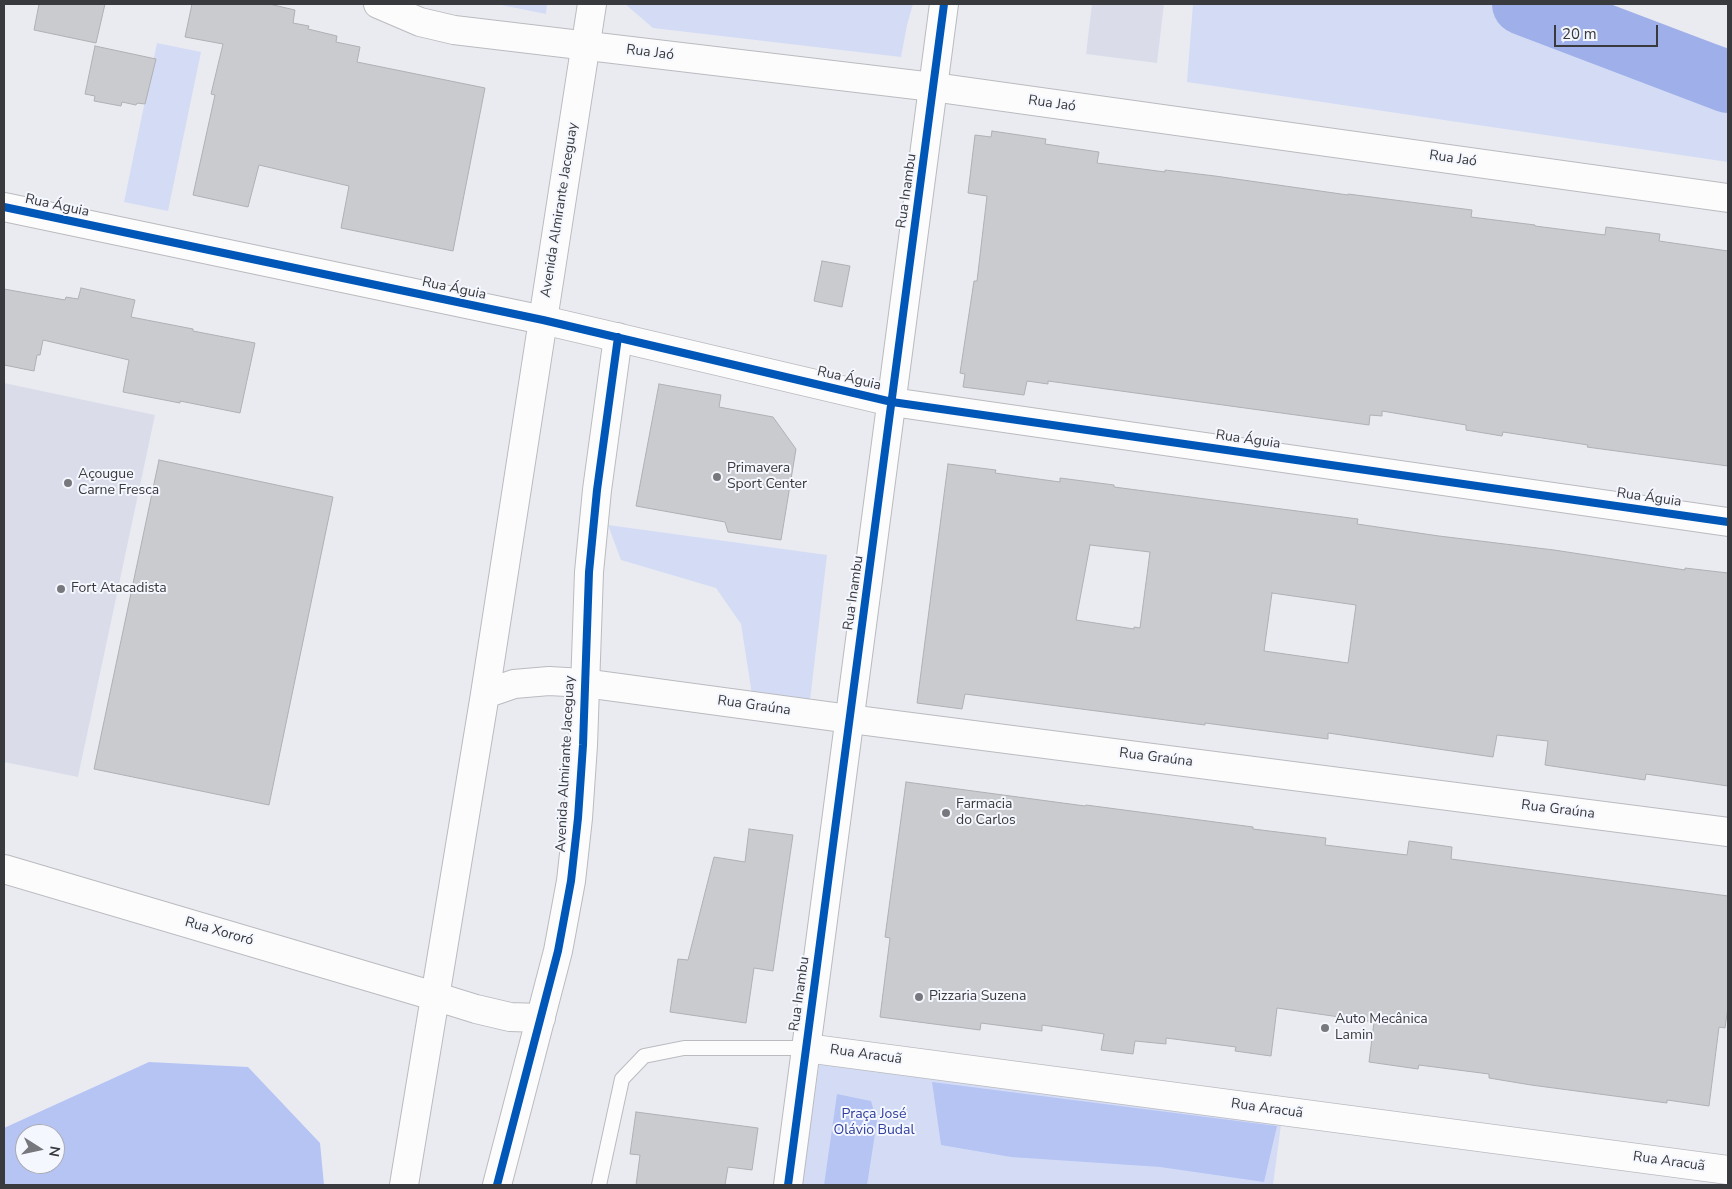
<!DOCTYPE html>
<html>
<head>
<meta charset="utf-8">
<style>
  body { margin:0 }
  #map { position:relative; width:1732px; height:1189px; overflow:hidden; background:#eaebf1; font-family:"Nunito Sans",sans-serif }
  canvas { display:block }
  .frame { position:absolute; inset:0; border:5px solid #393a3e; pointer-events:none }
  .north { position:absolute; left:15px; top:1124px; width:50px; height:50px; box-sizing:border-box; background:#f5f7ff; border:1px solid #aaabb2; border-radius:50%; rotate:100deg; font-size:14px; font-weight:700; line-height:20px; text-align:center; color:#393a3e }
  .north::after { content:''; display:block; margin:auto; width:18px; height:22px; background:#77787d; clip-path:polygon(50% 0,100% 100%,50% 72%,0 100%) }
  .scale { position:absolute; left:1554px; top:25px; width:104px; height:22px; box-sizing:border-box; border:2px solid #393a3e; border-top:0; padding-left:6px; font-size:15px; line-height:18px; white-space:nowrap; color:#393a3e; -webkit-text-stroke:4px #f5f7ff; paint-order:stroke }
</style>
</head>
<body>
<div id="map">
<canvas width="1732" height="1189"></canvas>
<div class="frame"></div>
<div class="north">N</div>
<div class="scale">20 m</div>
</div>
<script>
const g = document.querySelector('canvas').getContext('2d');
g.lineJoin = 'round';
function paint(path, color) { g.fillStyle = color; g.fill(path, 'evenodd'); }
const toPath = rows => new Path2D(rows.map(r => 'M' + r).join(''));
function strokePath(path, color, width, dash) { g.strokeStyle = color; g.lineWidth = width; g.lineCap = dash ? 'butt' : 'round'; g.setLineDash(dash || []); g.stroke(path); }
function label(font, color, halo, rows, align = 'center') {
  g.font = font + ' "Nunito Sans",sans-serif'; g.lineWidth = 4; g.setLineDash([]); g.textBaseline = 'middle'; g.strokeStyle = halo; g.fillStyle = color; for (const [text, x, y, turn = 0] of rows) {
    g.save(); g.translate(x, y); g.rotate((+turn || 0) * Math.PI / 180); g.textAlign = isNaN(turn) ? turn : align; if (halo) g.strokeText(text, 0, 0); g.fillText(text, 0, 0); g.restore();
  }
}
paint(toPath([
  [1092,4,1164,4,1157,63,1086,54],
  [4,383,155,415,78,777,4,762]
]), '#dadde9');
paint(toPath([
  [496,4,547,4,546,14],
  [625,4,913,4,907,25,901,57,653,28],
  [1193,4,1599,4,1728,48,1728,162,1187,82],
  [157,43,201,52,168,211,124,202],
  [608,525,827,555,809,709,753,701,741,624,716,588,621,560],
  [821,1053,1282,1117,1273,1185,802,1185]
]), '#d4dcf5');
paint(toPath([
  [149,1062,248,1067,320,1143,324,1185,4,1185,4,1128],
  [25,1134,55,1134,55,1164,25,1164],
  [932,1082,1277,1126,1264,1182,1160,1167,1011,1157,941,1145],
  [837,1094,871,1101,877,1121,867,1185,824,1185]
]), '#b6c4f4');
strokePath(toPath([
  [1523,4,1728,82]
]), '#9eafe9', 62);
const building = toPath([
  [39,4,105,4,96,43,34,30,39,4],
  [192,4,269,4,295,10,293,23,309,26,308,29,337,36,336,42,360,47,357,62,485,88,453,251,341,228,349,186,259,165,248,207,193,195,215,95,211,94,223,44,185,37,192,4],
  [95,46,156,59,145,104,137,103,136,105,122,102,121,106,94,101,95,96,85,94,95,46],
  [992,131,1046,139,1045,144,1099,152,1097,163,1165,172,1165,170,1215,176,1348,195,1348,194,1472,210,1471,217,1535,225,1535,226,1605,235,1606,227,1660,234,1659,241,1728,251,1728,466,1594,448,1587,447,1588,445,1503,432,1502,436,1466,430,1466,425,1382,411,1382,416,1370,415,1369,425,1048,381,1048,384,1027,381,1024,395,963,387,965,374,960,373,974,281,977,281,987,196,968,193,975,135,991,137,992,131],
  [822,261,850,266,842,307,814,301,822,261],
  [81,288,135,300,131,317,193,329,193,331,255,343,240,413,180,401,180,403,123,392,129,360,43,340,40,355,37,355,34,371,4,365,4,289,65,300,66,297,78,299,81,288],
  [659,384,721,395,719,407,773,417,796,449,781,540,728,532,725,522,636,506,659,384],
  [159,460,333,497,269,805,94,769,159,460],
  [948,464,996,470,995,473,1060,482,1060,478,1114,485,1114,487,1358,519,1357,524,1439,536,1554,550,1685,570,1685,568,1728,573,1728,786,1646,774,1645,780,1545,765,1548,741,1497,735,1493,757,1328,733,1328,739,1205,723,1205,725,965,694,962,709,917,703,948,464],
  [1090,545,1150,552,1140,628,1134,627,1134,629,1076,620,1090,545],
  [1272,593,1356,605,1348,663,1264,651,1272,593],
  [906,782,1085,806,1086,805,1253,827,1253,829,1326,838,1325,845,1407,855,1409,841,1452,847,1451,859,1728,896,1728,1007,1725,1028,1719,1027,1709,1106,1667,1100,1667,1103,1531,1085,1489,1078,1489,1074,1419,1065,1418,1069,1369,1062,1374,1022,1277,1008,1271,1056,1235,1051,1236,1047,1166,1038,1166,1044,1135,1041,1133,1054,1101,1050,1104,1034,1042,1025,1042,1031,981,1023,980,1030,880,1017,890,938,885,937,906,782],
  [749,829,793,835,773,971,754,968,746,1023,670,1012,678,959,688,960,714,857,745,862,749,829],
  [636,1112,758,1128,752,1170,728,1167,725,1185,636,1185,640,1155,630,1154,636,1112]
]);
paint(building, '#cacbcf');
strokePath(building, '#afb0b4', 1);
const service = toPath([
  [599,1185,622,1079,644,1056,684,1048,806,1048]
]);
const minor = toPath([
  [378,4,420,22,454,30,933,87,1728,198],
  [543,320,592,4],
  [892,402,1728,522],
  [584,683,850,719,1728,832],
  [4,869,434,996],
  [806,1048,1728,1170]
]);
const tertiary = toPath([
  [4,207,543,320,892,402],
  [485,694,514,684,549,681,584,683],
  [434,996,476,1009,510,1017,541,1018],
  [404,1185,485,694,543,320],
  [497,1185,558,951,571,881,578,818,583,745,589,572,597,490,618,337]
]);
const secondary = toPath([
  [788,1185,944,4]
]);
strokePath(service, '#babbbf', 16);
strokePath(minor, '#babbbf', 30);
strokePath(tertiary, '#babbbf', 30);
strokePath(secondary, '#babbbf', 30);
strokePath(service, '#fcfcfd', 14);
strokePath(minor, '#fcfcfd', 28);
strokePath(tertiary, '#fcfcfd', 28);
strokePath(secondary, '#fcfcfd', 28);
strokePath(toPath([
  [4,207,543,320,892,402,1728,522],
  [497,1185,558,951,571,881,578,818,583,745,589,572,597,490,618,337],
  [788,1185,944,4]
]), '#0057b8', 8);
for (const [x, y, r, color] of [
  [717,477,5,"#77787d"],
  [68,483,5,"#77787d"],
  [61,589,5,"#77787d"],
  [946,813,5,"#77787d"],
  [919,997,5,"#77787d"],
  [1325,1028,5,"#77787d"]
]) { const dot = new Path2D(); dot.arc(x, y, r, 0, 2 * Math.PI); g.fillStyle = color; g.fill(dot); strokePath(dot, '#f5f7ff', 2); }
label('14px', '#393a3e', '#f5f7ff', [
  ["Rua Jaó",650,53,7],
  ["Rua Jaó",1052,104,8],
  ["Rua Jaó",1453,159,8],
  ["Rua Inambu",907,191,-82],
  ["Rua Águia",57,206,12],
  ["Avenida Almirante Jaceguay",560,210,-81],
  ["Rua Águia",454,289,12],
  ["Rua Águia",849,379,13],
  ["Rua Águia",1248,440,8],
  ["Rua Águia",1649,498,8],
  ["Rua Inambu",854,593,-82],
  ["Rua Graúna",754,706,8],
  ["Rua Graúna",1156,758,7],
  ["Avenida Almirante Jaceguay",566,764,-87],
  ["Rua Graúna",1558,810,7],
  ["Rua Xororó",219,932,16],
  ["Rua Inambu",800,994,-82],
  ["Rua Aracuã",866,1055,8],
  ["Rua Aracuã",1267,1109,8],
  ["Rua Aracuã",1669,1162,8]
]);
label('14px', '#393a3e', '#f5f7ff', [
  ["Primavera",727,469],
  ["Sport Center",727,485],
  ["Açougue",78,475],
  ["Carne Fresca",78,491],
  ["Fort Atacadista",71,589],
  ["Farmacia",956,805],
  ["do Carlos",956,821],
  ["Pizzaria Suzena",929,997],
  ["Auto Mecânica",1335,1020],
  ["Lamin",1335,1036]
], 'left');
label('14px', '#30409e', '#f5f7ff', [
  ["Praça José",874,1115],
  ["Olávio Budal",874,1131]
]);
</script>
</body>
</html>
